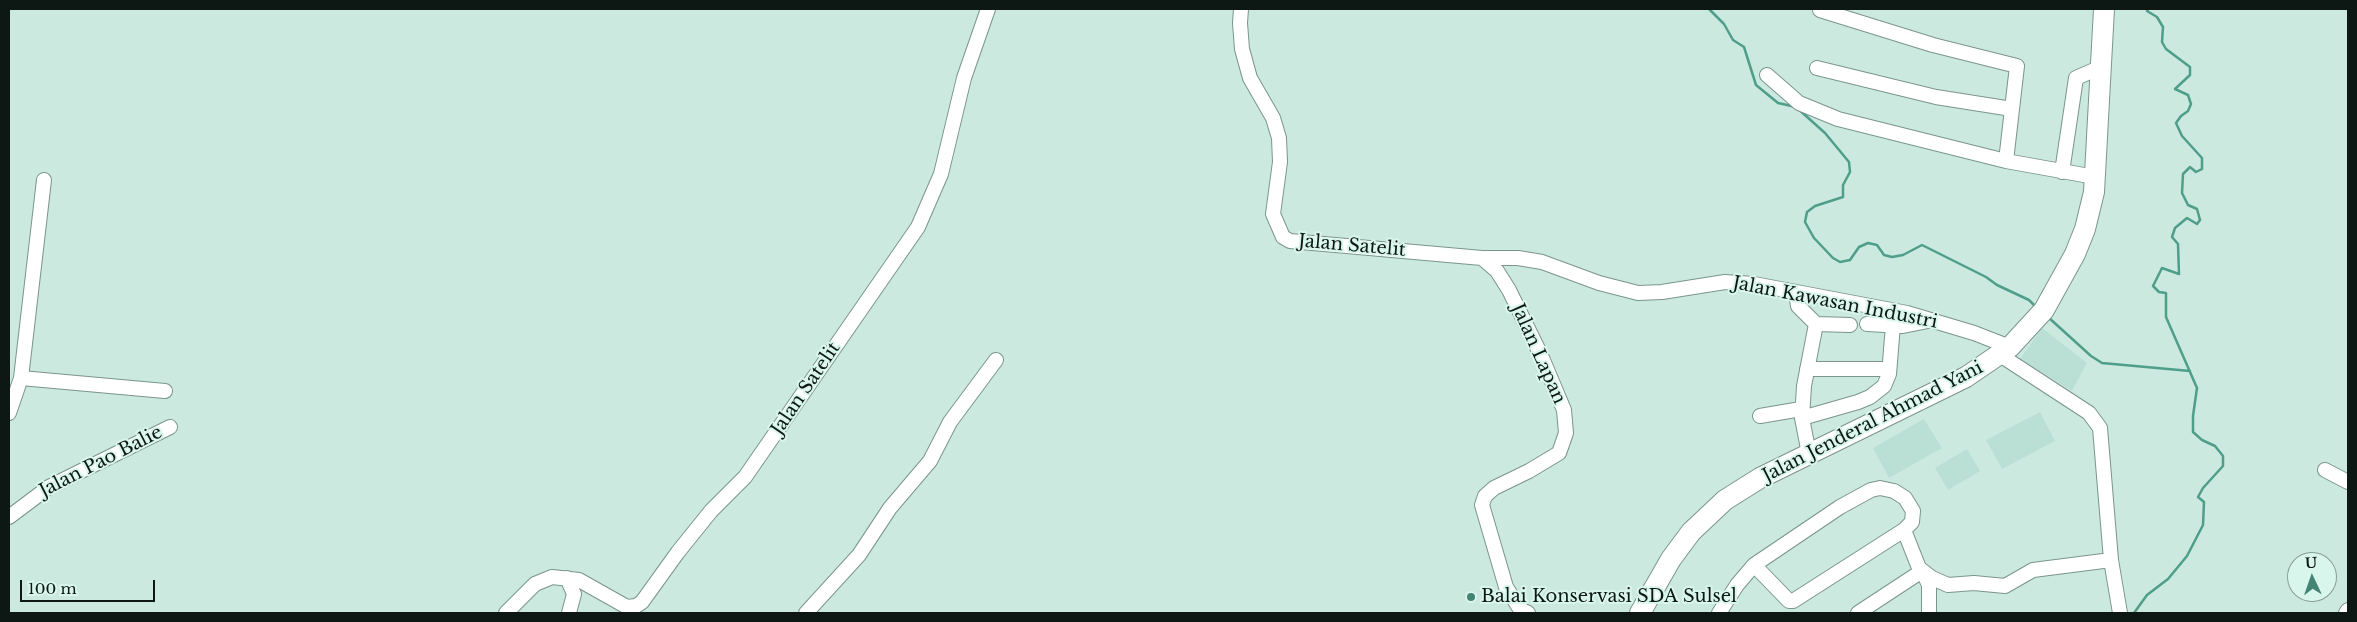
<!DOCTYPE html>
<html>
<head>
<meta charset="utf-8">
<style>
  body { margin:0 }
  #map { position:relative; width:2357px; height:622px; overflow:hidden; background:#cce9e0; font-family:"Libre Baskerville",serif }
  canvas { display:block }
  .frame { position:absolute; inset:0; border:10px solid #0d1815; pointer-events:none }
  .north { position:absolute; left:2287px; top:552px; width:50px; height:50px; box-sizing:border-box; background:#d9f6ed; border:1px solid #879d97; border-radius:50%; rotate:357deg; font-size:14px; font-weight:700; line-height:20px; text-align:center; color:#0d1815 }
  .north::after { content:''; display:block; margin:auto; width:18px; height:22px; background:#438473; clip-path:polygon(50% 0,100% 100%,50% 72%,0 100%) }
  .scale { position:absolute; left:20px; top:580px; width:135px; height:22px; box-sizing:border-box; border:2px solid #0d1815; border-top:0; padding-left:6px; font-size:15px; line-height:18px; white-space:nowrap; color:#0d1815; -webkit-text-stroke:4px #d9f6ed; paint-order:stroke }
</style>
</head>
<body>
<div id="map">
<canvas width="2357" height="622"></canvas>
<div class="frame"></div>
<div class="north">U</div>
<div class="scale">100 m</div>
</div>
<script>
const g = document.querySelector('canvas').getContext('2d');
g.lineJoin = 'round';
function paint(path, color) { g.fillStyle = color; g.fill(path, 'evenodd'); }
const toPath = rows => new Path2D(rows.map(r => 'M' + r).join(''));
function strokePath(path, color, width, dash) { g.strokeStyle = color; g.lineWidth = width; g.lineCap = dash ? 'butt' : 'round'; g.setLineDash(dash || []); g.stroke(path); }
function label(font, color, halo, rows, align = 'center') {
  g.font = font + ' "Libre Baskerville",serif'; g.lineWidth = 4; g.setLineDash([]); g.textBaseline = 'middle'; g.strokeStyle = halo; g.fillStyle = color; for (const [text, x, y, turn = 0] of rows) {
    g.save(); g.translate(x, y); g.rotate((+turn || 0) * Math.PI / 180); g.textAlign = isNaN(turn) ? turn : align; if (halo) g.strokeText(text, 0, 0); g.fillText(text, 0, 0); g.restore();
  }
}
paint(toPath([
  [2042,328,2087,363,2072,391,2020,359],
  [2040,412,2055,441,2002,469,1986,440],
  [1924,419,1942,448,1889,478,1873,448],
  [1967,449,1980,471,1948,490,1935,468]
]), '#bae0d5');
strokePath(toPath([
  [1709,9,1724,24,1733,40,1744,47,1756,85,1778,103,1796,107,1825,133,1849,162,1850,172,1843,185,1843,197,1815,206,1807,212,1805,222,1814,238,1833,258,1840,262,1850,260,1859,247,1868,243,1877,245,1884,255,1892,257,1903,255,1922,245,1986,277,1997,285,2029,300,2036,307],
  [2048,317,2091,356,2102,363,2190,371],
  [2134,613,2147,595,2168,579,2187,556,2203,525,2204,502,2198,497,2203,488,2223,466,2223,456,2215,446,2202,440,2193,432,2193,416,2197,388,2166,317,2166,293,2159,292,2153,286,2162,268,2179,274,2178,244,2172,237,2175,228,2187,218,2197,224,2200,220,2197,209,2188,205,2182,193,2183,174,2190,167,2196,172,2202,169,2202,158,2182,136,2176,123,2181,116,2188,111,2191,104,2188,95,2175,89,2190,75,2190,67,2166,49,2162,42,2163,27,2157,17,2147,11,2148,9]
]), '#4e9e8a', 2.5);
const minor = toPath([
  [1241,9,1240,23,1242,49,1250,78,1273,118,1279,138,1280,162,1273,214,1283,237,1290,241,1482,258,1518,258,1542,262,1599,283,1638,293,1662,292,1725,282,1754,284,1907,313,1974,333,2010,347],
  [1820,10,1933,45,2017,66,2006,161],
  [1817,68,1936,97,2012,109],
  [1767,75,1799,103,1838,119,2006,161,2095,177],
  [2062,172,2076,78,2101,67],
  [1482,258,1497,271,1509,290,1540,353,1564,410,1566,433,1559,453,1529,471,1494,488,1485,496,1482,505,1506,587,1520,609,1528,613],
  [1796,293,1798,306,1816,324,1850,325],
  [1867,324,1903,326,1933,320],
  [2000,355,2089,413,2100,428,2111,560,2120,613],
  [1807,369,1889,369],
  [21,378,165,391],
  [9,413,21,378,44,180],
  [1760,416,1801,409],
  [1802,418,1804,386,1816,324],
  [1809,454,1802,418,1858,402,1870,397,1884,386,1889,374,1893,325],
  [2325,470,2348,482],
  [9,517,49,487,170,427],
  [1904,530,1919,568,1932,578,1948,585,1974,583,2005,586,2033,570,2111,560],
  [1923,572,1929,585,1929,613],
  [567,578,574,594,569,613],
  [506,613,535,584,552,577,579,580,627,607,636,606,642,602,678,552,711,511,745,477,918,227,941,174,964,78,988,9],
  [806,613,859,555,890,508,930,461,950,422,996,360],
  [1719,613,1737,585,1754,565,1840,507,1871,490,1880,488,1894,491,1905,498,1913,511,1912,522,1904,530,1793,601,1789,601,1754,565],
  [1858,613,1922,571],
  [2346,613,2348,610]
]);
const highway = toPath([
  [1640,613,1671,559,1691,532,1725,500,1760,478,1966,377,2010,347,2044,310,2075,254,2085,229,2094,192,2104,9]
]);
strokePath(minor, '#7a958d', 16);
strokePath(highway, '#7a958d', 22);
strokePath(minor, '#fff', 14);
strokePath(highway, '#fff', 20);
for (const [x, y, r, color] of [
  [1471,597,5,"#438473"]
]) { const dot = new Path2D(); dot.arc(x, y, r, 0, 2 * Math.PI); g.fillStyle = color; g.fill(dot); strokePath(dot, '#d9f6ed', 2); }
label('18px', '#0d1815', '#d9f6ed', [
  ["Jalan Satelit",1352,246,5],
  ["Jalan Kawasan Industri",1835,303,11],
  ["Jalan Lapan",1538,354,66],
  ["Jalan Satelit",806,389,-56],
  ["Jalan Jenderal Ahmad Yani",1873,422,-27],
  ["Jalan Pao Balie",101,462,-27]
]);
label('18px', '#0d1815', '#d9f6ed', [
  ["Balai Konservasi SDA Sulsel",1481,597]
], 'left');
</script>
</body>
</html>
